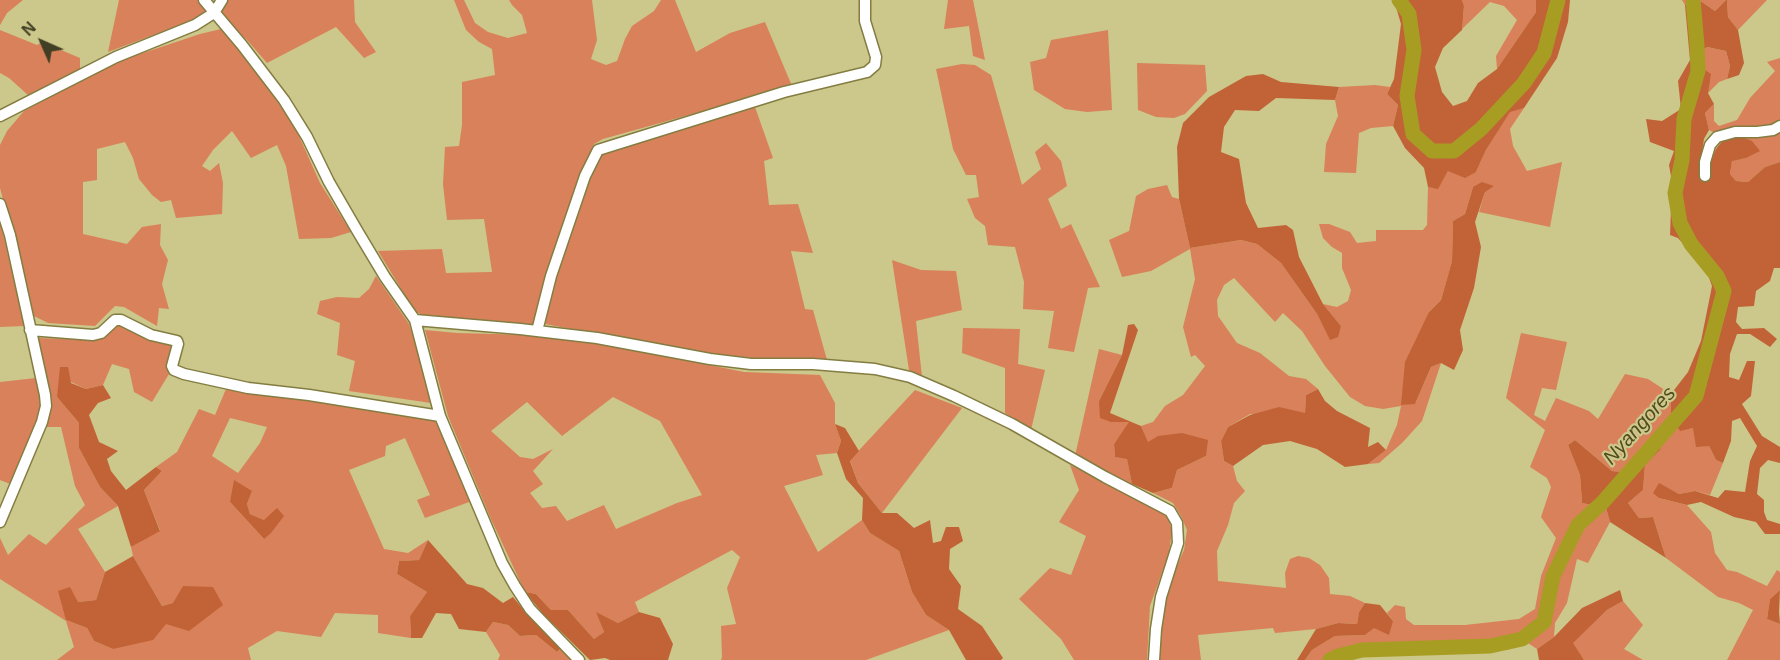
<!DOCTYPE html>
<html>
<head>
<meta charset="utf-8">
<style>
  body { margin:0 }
  #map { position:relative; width:1780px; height:660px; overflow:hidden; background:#ccc78a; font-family:Helvetica,sans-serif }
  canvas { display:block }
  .north { position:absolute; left:12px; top:12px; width:60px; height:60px; -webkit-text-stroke:4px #ccc78a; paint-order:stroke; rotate:315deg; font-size:16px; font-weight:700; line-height:24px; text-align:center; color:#403e24 }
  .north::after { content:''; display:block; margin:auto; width:21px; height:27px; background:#403e24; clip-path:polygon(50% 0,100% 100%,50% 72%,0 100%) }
</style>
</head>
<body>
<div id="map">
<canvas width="1780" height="660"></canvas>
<div class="north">N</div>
</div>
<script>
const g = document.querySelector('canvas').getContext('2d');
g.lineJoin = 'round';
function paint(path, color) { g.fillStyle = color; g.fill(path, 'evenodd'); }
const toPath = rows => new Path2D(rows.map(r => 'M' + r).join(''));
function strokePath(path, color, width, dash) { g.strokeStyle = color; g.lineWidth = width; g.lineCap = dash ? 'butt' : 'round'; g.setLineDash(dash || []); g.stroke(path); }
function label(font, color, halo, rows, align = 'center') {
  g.font = font + ' Helvetica,sans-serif'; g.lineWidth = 4.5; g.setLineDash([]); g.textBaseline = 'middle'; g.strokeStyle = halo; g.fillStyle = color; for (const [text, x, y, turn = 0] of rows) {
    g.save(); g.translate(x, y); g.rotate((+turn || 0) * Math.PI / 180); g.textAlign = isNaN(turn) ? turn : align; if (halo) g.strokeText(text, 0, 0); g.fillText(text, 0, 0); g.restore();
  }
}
paint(toPath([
  [0,0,23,0,7,13,0,25],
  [119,0,199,0,206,10,196,19,108,52],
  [228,0,354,0,355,22,376,52,364,58,336,27,267,63,247,40,224,20,222,11],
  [454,0,464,0,475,23,488,32,508,38,527,33,522,15,512,5,509,0,592,0,597,40,591,59,606,65,617,61,625,39,632,26,654,11,661,0,675,0,696,52,730,33,765,22,792,86,603,139,594,144,546,277,533,327,423,316,414,310,378,251,442,249,446,273,492,272,484,219,447,220,443,184,445,147,459,146,462,125,462,82,495,75,492,49,479,42,466,30],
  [948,0,973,0,985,60,973,56,969,26,944,29],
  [1462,0,1536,0,1536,12,1497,69,1496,56,1517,20,1504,6,1490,2,1462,29,1464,7],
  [1682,0,1726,0,1715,11,1702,2,1685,5],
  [1727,0,1767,0,1738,30,1728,17],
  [221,29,256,71,295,127,320,183,351,232,331,238,299,239,286,166,277,145,251,158,232,131,213,150,202,166,210,171,219,163,223,183,222,214,176,218,171,200,161,202,152,195,139,179,133,158,125,142,97,149,97,180,83,182,83,234,127,244,142,227,161,224,160,245,168,260,162,284,169,309,159,308,157,326,124,307,115,306,95,326,48,323,34,316,0,188,0,145,7,131,24,111,119,61,200,34],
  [0,30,37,45,42,42,80,58,80,69,28,95,9,78,0,73],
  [1108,30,1112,110,1087,112,1065,109,1034,90,1030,62,1046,58,1051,40],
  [1707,47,1726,51,1730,66,1727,79,1719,82,1708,93,1690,60],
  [1780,58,1780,123,1769,128,1717,134,1709,130,1705,113,1714,104,1714,121,1719,126,1737,120,1750,98,1775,71,1767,62],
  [1137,63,1205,65,1207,91,1185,114,1174,118,1156,117,1138,110],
  [962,64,975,65,991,75,1022,185,1041,169,1035,152,1046,143,1061,161,1067,186,1048,199,1061,229,1071,224,1100,287,1088,288,1074,352,1048,348,1054,311,1023,309,1024,282,1015,247,988,245,985,226,975,218,967,199,979,197,976,175,966,175,953,149,936,69],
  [1375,85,1390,87,1387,94,1398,105,1393,126,1371,128,1359,133,1356,173,1324,172,1326,144,1338,116,1335,100,1339,87],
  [755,107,773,158,764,161,769,205,798,204,813,253,791,251,805,309,813,310,827,360,718,357,545,324,554,279,595,162,603,152],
  [1524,108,1510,129,1513,146,1527,171,1562,162,1550,227,1479,212,1485,192,1473,187,1465,214,1453,221,1452,261,1441,300,1429,312,1415,404,1431,367,1441,363,1422,421,1402,443,1379,463,1368,464,1386,450,1397,425,1401,406,1383,409,1365,406,1350,397,1325,366,1302,331,1283,313,1275,322,1234,278,1224,285,1217,300,1218,316,1237,343,1260,353,1289,376,1306,379,1318,389,1306,395,1305,414,1250,414,1228,427,1221,441,1224,461,1233,466,1237,481,1245,491,1234,503,1228,525,1217,551,1218,581,1286,588,1285,573,1290,559,1298,556,1309,558,1320,565,1329,578,1330,594,1350,596,1365,603,1359,612,1357,624,1338,623,1316,629,1275,633,1273,628,1198,635,1201,660,1158,660,1161,618,1168,586,1184,550,1187,530,1181,516,1173,503,1153,493,1172,488,1177,470,1206,456,1148,443,1141,426,1153,422,1165,406,1183,395,1205,366,1195,355,1191,357,1183,327,1195,279,1190,249,1151,271,1122,277,1109,240,1129,231,1136,196,1148,189,1167,185,1172,197,1179,199,1190,248,1241,240,1257,244,1281,263,1317,314,1330,339,1341,326,1323,304,1337,307,1348,301,1351,290,1342,268,1342,253,1332,247,1323,238,1319,224,1329,224,1350,232,1357,243,1376,241,1376,230,1423,230,1427,225,1428,187,1438,188,1448,171,1476,172,1486,150,1510,111],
  [1780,133,1780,162,1765,167,1748,182,1736,181,1730,174,1732,160,1746,158,1739,136,1769,137],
  [0,222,5,242,24,326,0,327],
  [892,260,921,270,956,271,962,310,916,321,922,377,909,370],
  [376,276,409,324,419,357,431,403,349,391,355,361,337,355,340,323,317,314,320,301,337,297,359,298,369,289],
  [118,325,152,341,174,343,166,366,169,374,152,402,134,392,129,369,112,364,103,385,86,389,71,382,57,397,79,423,79,448,100,487,118,506,78,529,105,572,96,600,78,602,66,620,87,628,94,641,113,649,173,603,162,606,133,556,131,547,160,530,144,490,162,471,156,467,177,452,199,409,215,415,226,389,308,398,439,419,472,501,425,518,417,500,430,495,405,438,386,446,385,456,349,470,384,549,408,553,428,540,419,560,399,561,397,574,427,592,410,616,411,638,378,633,378,615,335,613,321,637,277,631,248,648,251,660,57,660,74,647,66,621,0,579,0,538,8,555,29,534,46,545,85,505,75,486,61,427,45,427,51,403,37,338,99,340],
  [230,418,267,427,260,443,238,473,212,456],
  [252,491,247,504,250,514,264,520,264,539,230,502],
  [963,328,1020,329,1018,364,1045,370,1031,430,1005,413,1005,368,962,353],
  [425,330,457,333,530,335,576,338,744,372,820,375,835,403,835,424,841,441,837,453,816,455,823,475,784,486,818,552,862,520,870,533,899,551,912,592,926,615,949,630,866,660,721,660,722,657,721,626,736,624,727,588,740,557,732,550,635,602,639,612,618,623,597,613,604,632,594,639,568,610,551,610,536,594,525,592,490,517,448,416],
  [613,397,660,421,702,495,677,503,616,529,604,505,567,521,556,506,542,508,530,493,543,484,533,471,553,449,533,459,520,457,491,431,527,402,562,436],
  [1521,333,1567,342,1556,390,1542,388,1534,415,1545,421,1556,398,1589,411,1598,419,1625,374,1648,379,1671,394,1671,417,1680,430,1693,428,1709,446,1716,460,1723,463,1710,495,1695,491,1679,494,1659,484,1659,498,1687,505,1711,532,1715,553,1727,570,1737,572,1767,586,1777,570,1780,572,1780,590,1770,599,1767,619,1780,624,1780,660,1727,660,1753,610,1739,603,1718,597,1666,558,1653,517,1639,518,1628,503,1643,490,1645,465,1661,449,1657,445,1632,473,1612,471,1575,440,1568,445,1580,475,1582,503,1606,508,1610,522,1588,563,1577,559,1567,603,1555,623,1554,637,1537,649,1528,643,1507,650,1392,653,1342,660,1305,660,1312,650,1335,636,1365,635,1374,627,1393,621,1387,613,1395,605,1405,607,1406,619,1414,625,1465,625,1519,619,1535,609,1541,576,1556,538,1541,517,1551,487,1547,478,1530,467,1545,430,1506,398],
  [1099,349,1122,355,1099,401,1111,422,1130,422,1114,444,1115,457,1127,458,1132,484,1075,456],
  [36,378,40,402,40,416,13,485,0,480,0,382],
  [915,390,962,408,882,513,858,483,850,460],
  [1070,465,1158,510,1168,517,1172,531,1169,553,1150,606,1147,660,1074,660,1061,639,1019,599,1050,568,1071,575,1086,536,1059,522,1079,490],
  [1623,601,1643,625,1624,649,1643,660,1584,660,1572,643,1607,610],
  [493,622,508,625,520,636,536,635,557,652,561,648,573,660,498,660,500,655,486,632]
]), '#d9815a');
paint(toPath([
  [1394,0,1462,0,1464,6,1462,30,1443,48,1435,67,1442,92,1453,106,1467,101,1478,83,1497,69,1536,12,1536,0,1570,0,1568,22,1557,58,1524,108,1510,112,1486,150,1476,172,1465,178,1448,171,1438,189,1428,187,1424,168,1405,148,1393,126,1398,105,1387,94,1394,79,1401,24],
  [1726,0,1727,0,1728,17,1738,30,1744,63,1739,75,1727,79,1730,66,1726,51,1707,47,1690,60,1711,74,1708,93,1714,104,1705,113,1709,130,1704,139,1700,165,1702,180,1707,178,1710,162,1716,149,1723,140,1739,136,1752,141,1760,151,1746,158,1732,161,1730,174,1736,181,1748,182,1765,167,1780,162,1780,268,1774,268,1770,281,1756,291,1754,306,1738,307,1736,322,1742,329,1764,328,1777,339,1770,347,1750,334,1737,334,1730,354,1729,377,1739,380,1747,361,1755,361,1751,396,1742,404,1762,436,1780,447,1780,463,1768,460,1760,468,1757,494,1764,500,1764,512,1767,520,1780,524,1780,534,1765,534,1756,522,1734,517,1701,502,1687,505,1659,498,1653,493,1659,483,1679,494,1695,491,1718,498,1725,490,1745,492,1750,461,1757,446,1740,418,1732,421,1731,441,1723,463,1716,460,1709,446,1696,447,1693,428,1680,431,1671,417,1671,394,1688,372,1701,341,1712,286,1706,269,1678,238,1670,235,1672,182,1669,165,1674,151,1650,142,1646,119,1662,121,1681,109,1678,81,1690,60,1685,5,1702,2,1715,11],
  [1263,74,1281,82,1339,87,1335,100,1276,98,1259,111,1235,110,1224,127,1221,152,1239,159,1246,203,1258,228,1286,225,1293,230,1299,257,1323,304,1341,326,1338,337,1330,340,1317,314,1281,263,1257,244,1241,240,1190,248,1179,199,1177,147,1183,123,1209,97,1246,76],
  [1482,182,1494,186,1485,192,1475,222,1481,247,1474,288,1460,330,1463,350,1454,370,1441,363,1431,367,1415,404,1401,405,1405,362,1429,312,1441,300,1452,261,1453,221,1465,214,1473,187],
  [1134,324,1138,330,1110,413,1141,426,1148,442,1158,436,1182,433,1208,440,1206,456,1177,470,1172,488,1153,493,1132,484,1127,459,1115,457,1114,444,1129,422,1111,422,1100,418,1099,401,1122,355,1128,325],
  [60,367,68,367,71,383,86,389,103,385,111,398,98,403,89,415,99,442,118,451,107,459,111,471,126,490,156,467,162,471,144,490,160,531,131,547,118,506,100,487,79,448,79,423,57,397],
  [1318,389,1325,401,1337,411,1370,428,1368,447,1378,442,1386,450,1368,464,1345,467,1317,449,1290,441,1263,445,1233,466,1224,461,1221,441,1228,427,1250,415,1279,407,1305,413,1306,395],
  [835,424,845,428,859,451,850,461,858,483,882,513,897,513,914,528,930,520,933,543,941,541,946,527,959,527,963,541,950,549,949,569,961,586,958,609,982,626,1003,658,1001,660,966,660,949,630,926,615,912,592,899,551,870,533,862,520,863,498,846,479,837,453,841,441],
  [1575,440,1612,471,1632,473,1657,445,1661,449,1645,465,1643,490,1628,503,1639,518,1653,517,1666,558,1610,522,1606,508,1582,503,1580,475,1568,445],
  [234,480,252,491,247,504,250,514,264,520,277,508,284,516,271,533,264,539,230,502],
  [428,540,467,584,483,588,503,603,513,597,527,614,561,648,557,652,536,635,520,636,508,625,493,622,486,632,459,629,451,614,436,613,422,638,411,638,410,616,427,592,397,574,399,561,419,560],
  [133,556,162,606,173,603,183,586,213,587,223,605,189,631,166,624,153,640,113,649,94,641,87,628,66,620,58,591,70,587,78,602,96,600,105,572],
  [1620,590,1623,601,1607,610,1573,643,1584,660,1539,660,1537,649,1554,637,1582,608],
  [1780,590,1779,612,1780,624,1767,619,1770,599],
  [525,592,536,594,551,610,568,610,594,639,604,632,596,612,618,623,639,612,660,618,673,644,668,660,610,660,605,658,590,660,544,615],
  [1365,603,1380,605,1393,621,1389,635,1374,628,1365,635,1335,636,1312,650,1305,660,1297,660,1316,629,1338,623,1357,624,1359,612]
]), '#c26337');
strokePath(toPath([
  [1399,0,1409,14,1414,50,1407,96,1413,134,1432,151,1454,151,1481,129,1524,83,1544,53,1558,0],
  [1330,660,1338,656,1362,650,1490,646,1522,639,1544,622,1553,576,1578,525,1603,502,1696,396,1724,291,1717,276,1691,244,1680,223,1675,193,1682,160,1684,119,1698,71,1697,45,1693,0]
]), '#a89d23', 15);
const minor = toPath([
  [204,0,242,45,284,100,307,137,329,182,358,232,385,277,415,320,520,329,597,338,710,359,751,364,813,364,875,369,910,377,954,396,1012,424,1105,477,1170,511,1177,523,1178,543,1161,597,1156,629,1154,660],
  [0,116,116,57,195,25,214,13,222,0],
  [1705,176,1705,162,1710,145,1717,137,1735,132,1757,132,1773,130,1780,126],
  [0,204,10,235,45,395,46,406,42,422,0,522],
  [415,320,440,416,502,563,515,586,530,609,579,660],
  [30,330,93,335,101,333,115,320,121,320,151,335,177,341,178,344,172,366,174,370,184,374,248,388,309,395,440,416],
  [537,331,551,276,585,176,598,150,784,92,867,72,875,65,876,57,865,21,865,0]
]);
strokePath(minor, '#837d42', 13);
strokePath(minor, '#fff', 10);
label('italic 20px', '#4f4b1c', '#ccc78a', [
  ["Nyangores",1640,426,-48]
]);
</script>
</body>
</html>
